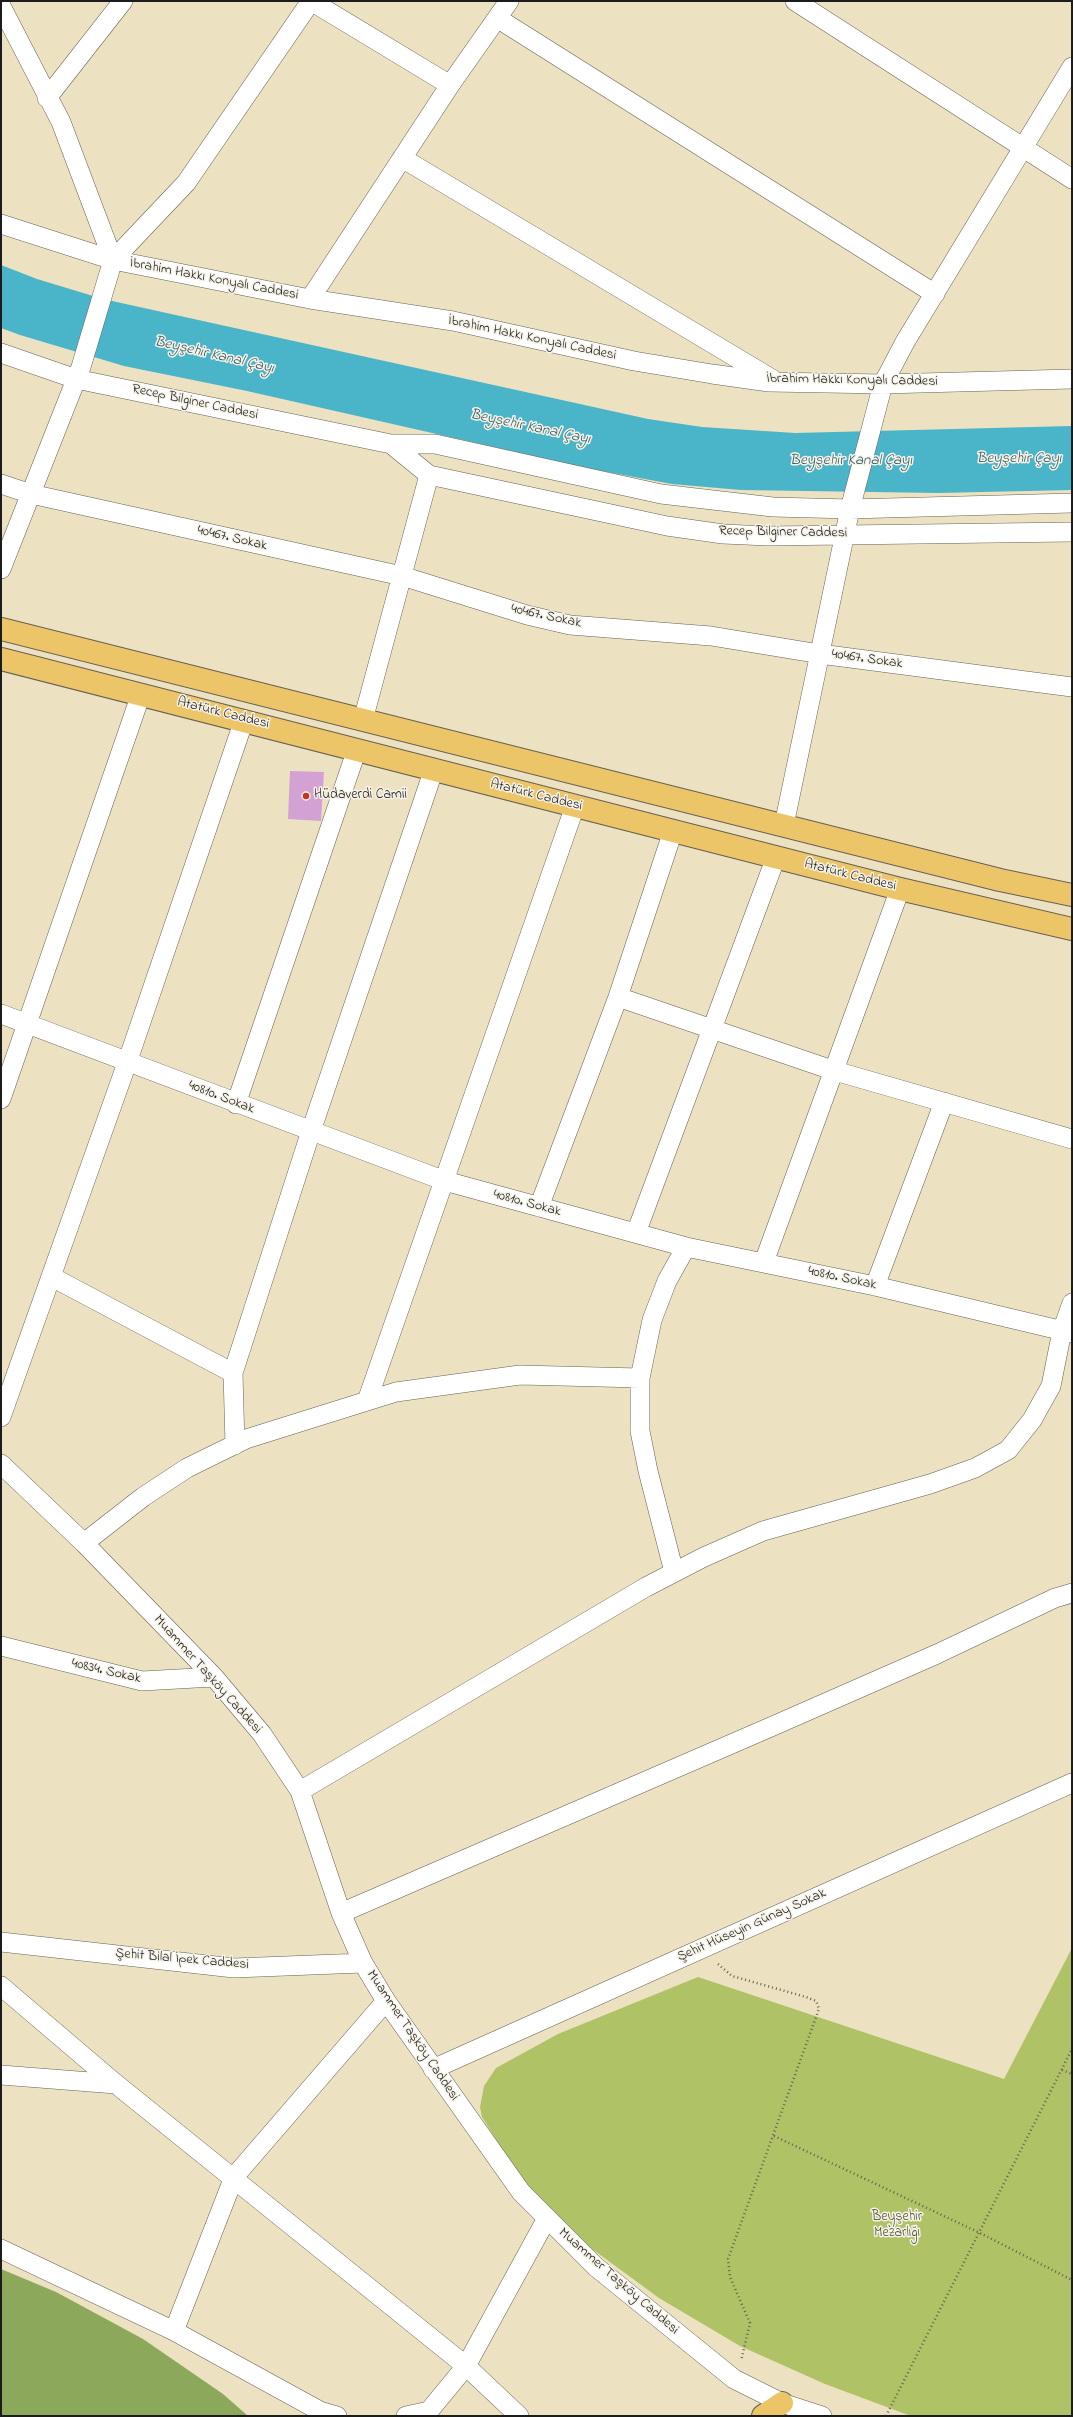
<!DOCTYPE html>
<html>
<head>
<meta charset="utf-8">
<style>
  body { margin:0 }
  #map { position:relative; width:1073px; height:2417px; overflow:hidden; background:#ece1c0; font-family:"Indie Flower",sans-serif }
  canvas { display:block }
  .frame { position:absolute; inset:0; border:2px solid #1c1c1c; pointer-events:none }
</style>
</head>
<body>
<div id="map">
<canvas width="1073" height="2417"></canvas>
<div class="frame"></div>
</div>
<script>
const g = document.querySelector('canvas').getContext('2d');
g.lineJoin = 'round';
function paint(path, color) { g.fillStyle = color; g.fill(path, 'evenodd'); }
const toPath = rows => new Path2D(rows.map(r => 'M' + r).join(''));
function strokePath(path, color, width, dash) { g.strokeStyle = color; g.lineWidth = width; g.lineCap = dash ? 'butt' : 'round'; g.setLineDash(dash || []); g.stroke(path); }
function label(font, color, halo, rows, align = 'center') {
  g.font = font + ' "Indie Flower",sans-serif'; g.lineWidth = 3; g.setLineDash([]); g.textBaseline = 'middle'; g.strokeStyle = halo; g.fillStyle = color; for (const [text, x, y, turn = 0] of rows) {
    g.save(); g.translate(x, y); g.rotate((+turn || 0) * Math.PI / 180); g.textAlign = isNaN(turn) ? turn : align; if (halo) g.strokeText(text, 0, 0); g.fillText(text, 0, 0); g.restore();
  }
}
paint(toPath([
  [1072,1948,1072,2416,911,2416,825,2384,740,2346,659,2298,584,2243,530,2188,507,2158,482,2117,480,2107,484,2086,496,2068,558,2034,698,1977,1004,2079]
]), '#afc266');
paint(toPath([
  [1,2269,56,2292,143,2339,223,2394,248,2416,1,2416]
]), '#8ba85b');
paint(toPath([
  [1,265,37,279,103,299,648,419,702,427,795,433,1072,426,1072,490,938,493,741,490,672,484,591,469,247,391,124,366,20,335,1,328]
]), '#4ab4c8');
paint(toPath([
  [290,771,324,772,321,821,288,819]
]), '#d3a1d4');
const minor = toPath([
  [311,1,450,85],
  [795,1,1072,179],
  [1,6,61,122,113,260],
  [497,18,935,294],
  [47,98,123,1],
  [402,158,772,379],
  [1,224,113,260,310,299,453,321,634,361,712,374,769,382,883,384,1072,379],
  [310,299,450,85,509,1],
  [1,353,76,379,391,444],
  [1,484,31,494,402,576,527,615,570,625,711,636,820,654,1072,687],
  [1072,503,850,509,773,507,661,494,435,444,391,444,429,475,667,526,723,534,768,536,1072,532],
  [1,569,81,367,113,260,186,183,311,1],
  [363,720,429,475],
  [784,825,850,509,883,384,905,342,1072,67],
  [618,997,835,1071,1072,1139],
  [1,1014,445,1181,686,1247,875,1286,1072,1333],
  [1,1099,141,694],
  [236,1104,357,749],
  [539,1207,618,997,673,831],
  [636,1233,776,857],
  [764,1262,900,889],
  [52,1277,233,1373],
  [875,1286,944,1102],
  [367,1401,575,806],
  [1,1417,127,1063,244,720],
  [235,1445,233,1373,311,1131,434,769],
  [1,1464,84,1543,214,1677,262,1734,300,1791,341,1913,363,1963,386,2001,521,2192,596,2267,734,2379,782,2403,822,2416],
  [84,1543,143,1497,187,1468,246,1439,396,1392,520,1375,640,1378],
  [674,1572,648,1471,640,1431,640,1378,652,1320,667,1281,686,1247],
  [1,1646,142,1681,214,1677],
  [300,1791,646,1587,704,1557,763,1531,930,1484,975,1468,1008,1450,1032,1420,1051,1386,1062,1331,1072,1303],
  [341,1913,773,1726,937,1654,1055,1598,1072,1593],
  [1,1942,234,1968,363,1963],
  [1,1986,116,2084,466,2366,519,2416],
  [433,2069,1072,1783],
  [1,2075,116,2084],
  [1,2249,174,2331,320,2411,337,2416],
  [174,2331,234,2177,386,2001],
  [406,2416,429,2411,466,2366,546,2220]
]);
const major = toPath([
  [1,629,1000,880,1072,895],
  [1,659,900,889,1072,929],
  [763,2416,782,2403]
]);
strokePath(minor, '#656155', 20);
strokePath(major, '#656155', 24);
strokePath(toPath([
  [718,1964,732,1976,806,1997,816,2001,819,2009,728,2259,730,2277,750,2323,741,2361],
  [1062,2070,1072,2074],
  [774,2136,980,2233,1072,2280],
  [886,2416,1072,2049]
]), '#656155', 2.5, [1, 3]);
strokePath(minor, '#fff', 19);
strokePath(major, '#edc569', 22);
for (const [x, y, r, color] of [
  [306,796,4,"#c8321e"]
]) { const dot = new Path2D(); dot.arc(x, y, r, 0, 2 * Math.PI); g.fillStyle = color; g.fill(dot); strokePath(dot, '#f7f3e8', 1.5); }
label('14px', '#1c1c1c', '#f7f3e8', [
  ["İbrahim Hakkı Konyalı Caddesi",214,280,11],
  ["İbrahim Hakkı Konyalı Caddesi",532,339,12],
  ["İbrahim Hakkı Konyalı Caddesi",852,381,1],
  ["Recep Bilginer Caddesi",195,403,12],
  ["Recep Bilginer Caddesi",783,533,1],
  ["40467. Sokak",232,539,13],
  ["40467. Sokak",546,617,12],
  ["40467. Sokak",867,660,8],
  ["Atatürk Caddesi",223,714,14],
  ["Atatürk Caddesi",536,796,14],
  ["Atatürk Caddesi",850,876,14],
  ["40810. Sokak",221,1098,21],
  ["40810. Sokak",527,1204,15],
  ["40810. Sokak",842,1279,12],
  ["40834. Sokak",106,1672,13],
  ["Muammer Taşköy Caddesi",207,1675,48],
  ["Şehit Hüseyin Günay Sokak",752,1926,-24],
  ["Şehit Bilal İpek Caddesi",182,1960,5],
  ["Muammer Taşköy Caddesi",412,2036,56],
  ["Muammer Taşköy Caddesi",618,2282,41]
]);
label('14px', '#1c1c1c', '#f7f3e8', [
  ["Hüdaverdi Camii",314,796]
], 'left');
label('14px', '#4f5636', '#f7f3e8', [
  ["Beyşehir",897,2218],
  ["Mezarlığı",897,2234]
]);
label('italic 15px', '#2e5961', '#f7f3e8', [
  ["Beyşehir Kanal Çayı",214,356,13],
  ["Beyşehir Kanal Çayı",530,428,12],
  ["Beyşehir Çayı",1019,460],
  ["Beyşehir Kanal Çayı",851,462]
]);
</script>
</body>
</html>
